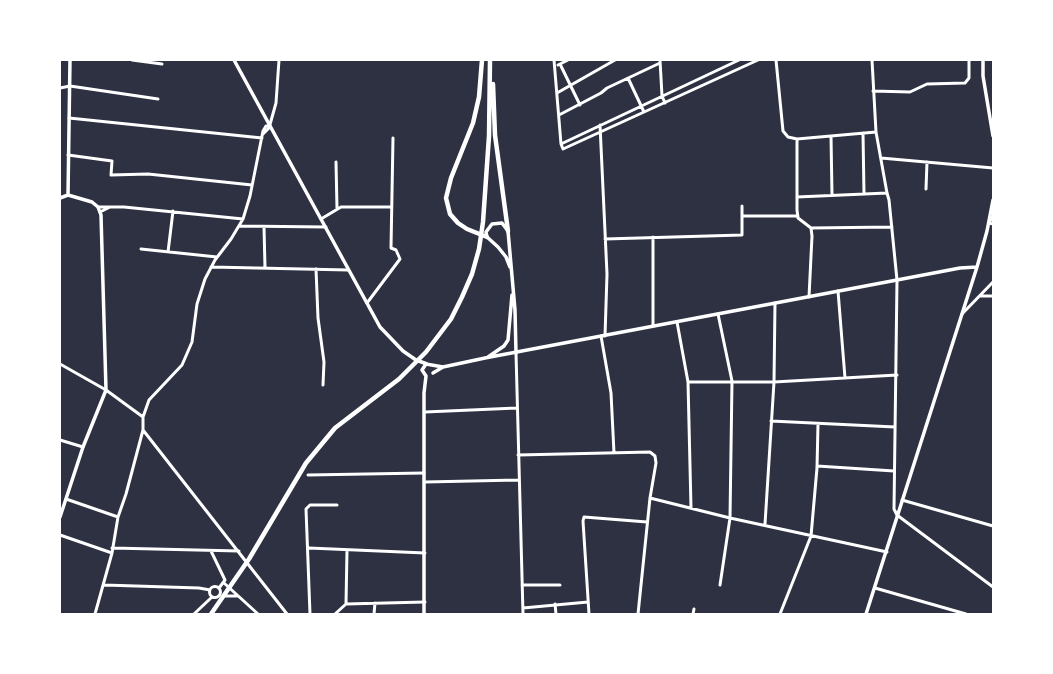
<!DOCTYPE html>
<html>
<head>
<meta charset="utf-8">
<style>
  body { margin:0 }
  #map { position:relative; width:1053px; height:674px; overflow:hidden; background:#2d3142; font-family:Overpass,sans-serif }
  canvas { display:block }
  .frame { position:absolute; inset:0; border:61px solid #fff; pointer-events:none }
</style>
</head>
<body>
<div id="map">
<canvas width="1053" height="674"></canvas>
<div class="frame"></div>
</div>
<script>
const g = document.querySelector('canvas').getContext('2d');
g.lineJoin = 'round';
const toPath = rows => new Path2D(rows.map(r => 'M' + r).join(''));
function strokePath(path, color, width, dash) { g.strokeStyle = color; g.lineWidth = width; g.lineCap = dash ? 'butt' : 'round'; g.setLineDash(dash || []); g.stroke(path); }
strokePath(toPath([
  [132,60,162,64],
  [554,60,561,144,563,149,758,60],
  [660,60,662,96,665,103],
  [776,60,783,131,788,137,797,139,876,132],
  [872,60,876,132,887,193,889,200,897,280,894,509,897,515,993,587],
  [560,64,580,105],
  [558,65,568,60],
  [628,78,644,112],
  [60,88,70,86,158,99],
  [873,91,910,92,927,84,965,83,969,78,969,60],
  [557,93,615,60],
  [559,115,601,93,607,88,660,63],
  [69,118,262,138],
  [600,125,607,274,605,336],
  [270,126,266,126,263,131,250,196,243,219,231,239,215,260,205,279,197,304,192,342,182,365,149,400,143,417,143,430,287,614],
  [863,133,864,194],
  [263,134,269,128,276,103,279,60],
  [831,136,832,195],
  [797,139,797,210,798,218,811,228,812,236,809,297],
  [561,144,739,60],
  [68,155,112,161,111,175,148,174,252,185],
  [881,158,993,168],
  [336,162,337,209],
  [926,189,927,162],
  [797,197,887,193],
  [98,207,124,207,243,219],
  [100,212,110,207],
  [742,216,798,216],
  [993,216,989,223,993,224],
  [321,219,341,207,391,207],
  [239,226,326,227],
  [264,227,265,268],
  [811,228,892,227],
  [605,239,742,235,742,206],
  [141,249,217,257],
  [168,252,173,211],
  [211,267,348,270],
  [316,269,318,318,324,362,323,385],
  [838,291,845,378],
  [981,296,993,296],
  [367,303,400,259,396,250,391,248,393,138],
  [718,314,732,381,730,518,720,585],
  [962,314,993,282],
  [677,322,688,382,691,508],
  [653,326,653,237],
  [601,336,611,393,614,453],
  [516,353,523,614],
  [60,364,106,390,143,417],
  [688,382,774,382,897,375],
  [425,412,517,408],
  [771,421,895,427],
  [60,440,83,447],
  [518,455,650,452,655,456,656,463,650,498,638,614],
  [817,466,894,471],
  [308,475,424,473],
  [425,482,518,480],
  [650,498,730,518,887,552],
  [66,499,118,517],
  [902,500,993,526],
  [765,524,774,382,775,303],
  [60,535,112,553],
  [112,548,239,551],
  [309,548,425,553],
  [211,551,225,580,219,588],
  [224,583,258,614],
  [104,585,199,588,210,590],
  [522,585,560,585],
  '209.5 592a5.5 5.5 0 1 1 11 0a5.5 5.5 0 1 1-11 0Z',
  [875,588,966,614],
  [224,596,238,596],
  [346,604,347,550],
  [555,604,556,614],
  [523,608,588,602],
  [95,614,112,553,118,517,126,494,143,430],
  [194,614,212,597],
  [310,614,306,509,310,505,337,505],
  [335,614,346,604,425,602],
  [374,614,375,603],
  [589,614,583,521,584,517,647,522],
  [693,614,694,609],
  [780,614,811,536,817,468,818,424]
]), '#fff', 3);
strokePath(toPath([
  [234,60,380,327,403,351,416,360,427,364],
  [983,60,983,76,993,136],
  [68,195,70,60],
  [60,198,68,195,92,202,98,207,101,215,106,390,83,447,60,517],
  [510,267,506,257,498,247,487,237,486,232,492,224,502,223,508,231,515,310,516,353],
  [488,357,504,346,508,340,512,295],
  [433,373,443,367,485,358,897,280,960,268,977,267],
  [426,376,422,370,426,364,443,367],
  [424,614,424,393,426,376],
  [866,614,977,267,987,231,993,200]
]), '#fff', 3.5);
strokePath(toPath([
  [482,60,479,97,473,123,451,178,446,198,450,214,458,223,467,229,487,237],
  [493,84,495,135,508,231],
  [211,614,249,559,306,463,335,428,399,379,426,352,451,319,462,297,472,274,479,249,483,222,489,136,490,60]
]), '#fff', 4.5);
</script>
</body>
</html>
